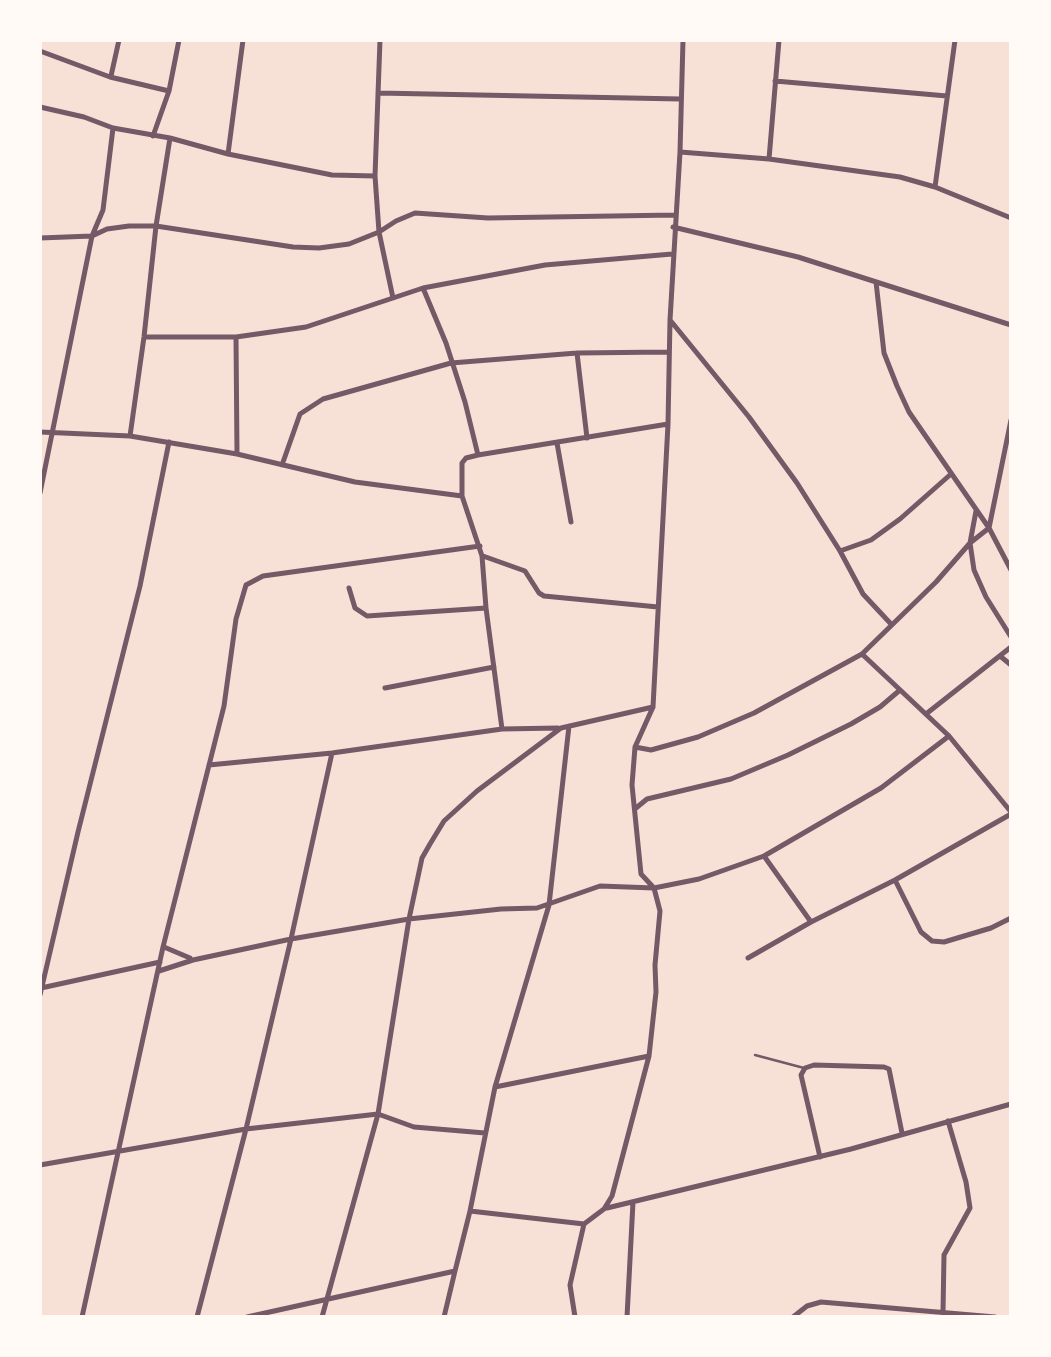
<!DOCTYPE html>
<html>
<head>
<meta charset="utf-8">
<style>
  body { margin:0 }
  #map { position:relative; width:1051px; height:1357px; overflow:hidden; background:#f7e1d7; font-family:Karla,sans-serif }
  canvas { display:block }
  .frame { position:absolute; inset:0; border:42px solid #fffaf5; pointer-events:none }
</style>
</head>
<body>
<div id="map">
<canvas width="1051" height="1357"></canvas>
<div class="frame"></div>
</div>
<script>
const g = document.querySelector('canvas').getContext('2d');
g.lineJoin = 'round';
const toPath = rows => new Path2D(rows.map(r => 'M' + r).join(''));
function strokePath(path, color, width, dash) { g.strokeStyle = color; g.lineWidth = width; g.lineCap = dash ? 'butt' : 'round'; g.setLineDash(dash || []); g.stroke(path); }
strokePath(toPath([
  [755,1055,804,1068]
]), '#755966', 2.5);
strokePath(toPath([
  [380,40,375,176,379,232,393,298],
  [40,51,110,77,169,91],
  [111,76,119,40],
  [775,81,947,96],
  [378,93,680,99],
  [40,107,84,117,113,128,170,138,228,154,332,175,375,176],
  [153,136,169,91,179,40],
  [680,152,769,159,900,177,935,187,1011,218],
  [228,154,243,40],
  [769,159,779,40],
  [935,187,955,40],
  [673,227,798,257,1011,325],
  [40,238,92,236,107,229,129,226,156,226,293,247,319,248,349,244,379,232,396,221,415,213,488,218,675,215],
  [876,282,884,353,897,386,909,412,989,528,1011,570],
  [423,288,446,343,465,402,478,455],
  [670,320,749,417,797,483,840,551,863,594,891,624],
  [144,337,236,337,306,327,423,288,545,265,672,254],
  [236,337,237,454],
  [577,353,587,438],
  [1011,420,989,528,970,543,974,570,986,597,1011,637],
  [40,432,130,436,237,454,355,482,462,496],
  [130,436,144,337,156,226,170,138],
  [557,443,571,522],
  [282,465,300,414,323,399,451,363,577,353,667,352],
  [40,493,92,236,103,210,113,128],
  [840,551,871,540,900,519,951,474],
  [483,556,525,571,539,593,544,596,658,607],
  [349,588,355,608,367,616,486,608],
  [862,654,949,736,1011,812],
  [1000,656,1011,665],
  [385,688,494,667],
  [926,714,1011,647],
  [502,729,486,608,482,556,462,496,462,463,466,458,478,455,668,424],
  [635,747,651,750,698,737,754,713,862,654,936,582,970,543,976,511],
  [209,765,332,753,502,729,558,728],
  [636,808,647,799,731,779,788,755,851,724,880,707,900,690],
  [764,856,811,922],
  [895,880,921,932,932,941,944,942,991,928,1011,918],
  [164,947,190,958],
  [748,958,811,922,895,880,1011,814],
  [159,971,193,960,291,939,409,919,501,909,537,908,600,886,654,888,699,879,764,856,881,788,949,736],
  [41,988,160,962],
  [40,995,78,832,140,586,169,442],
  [495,1087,649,1056],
  [820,1157,801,1075,805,1068,814,1065,884,1067,889,1069,902,1133],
  [40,1165,246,1129,378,1114,414,1127,485,1133],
  [607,1208,851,1149,1011,1104],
  [470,1211,495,1087,549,905,569,726],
  [943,1312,944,1255,970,1208,966,1182,948,1121],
  [82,1317,163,947,224,706,236,619,246,585,263,576,480,546],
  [197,1317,246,1129,291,939,332,753],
  [247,1317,455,1271,470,1211,584,1224],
  [322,1317,378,1114,409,919,422,858,430,844,444,821,477,791,561,728,653,707],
  [444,1317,455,1271],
  [575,1317,570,1285,584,1224,604,1209,612,1196,649,1056,656,992,655,965,660,911,654,888,641,874,632,785,635,747,653,707,668,424,670,320,680,152,683,40],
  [627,1317,633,1202],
  [793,1317,807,1306,821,1302,995,1317]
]), '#755966', 5);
</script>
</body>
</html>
